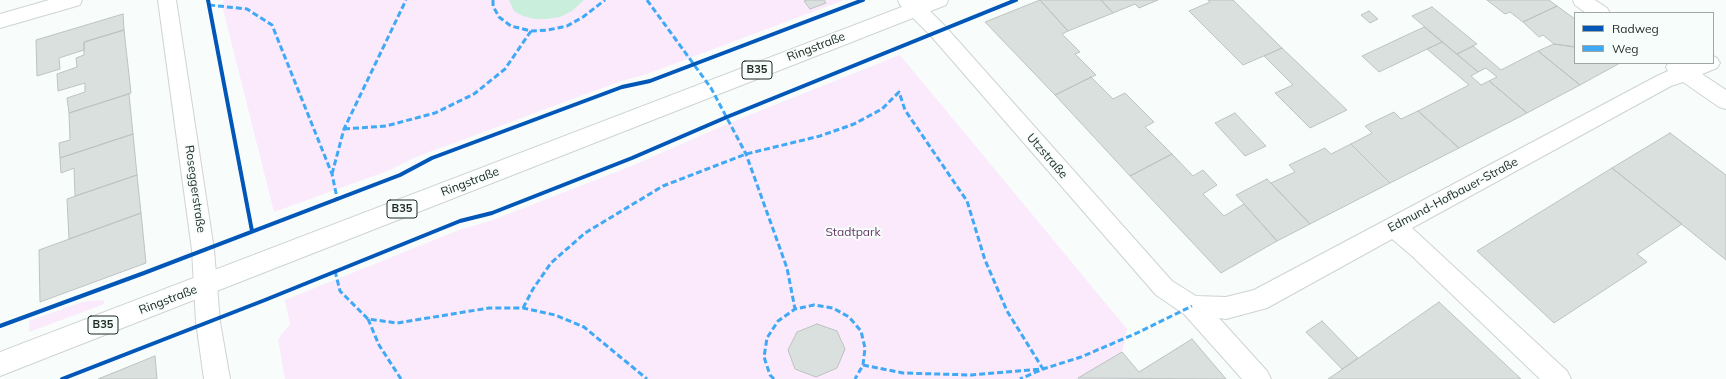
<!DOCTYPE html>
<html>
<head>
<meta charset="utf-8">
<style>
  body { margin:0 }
  #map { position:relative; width:1726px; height:379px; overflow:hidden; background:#f8fcfa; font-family:Mulish,sans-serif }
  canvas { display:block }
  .legend { position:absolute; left:1574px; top:12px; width:140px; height:52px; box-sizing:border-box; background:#f7fdfa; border:1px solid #9fa8a4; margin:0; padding:5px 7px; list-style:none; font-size:12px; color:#1c2822 }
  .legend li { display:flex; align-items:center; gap:8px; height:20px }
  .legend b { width:20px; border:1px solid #9fa8a4 }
</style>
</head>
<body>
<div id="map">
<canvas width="1726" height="379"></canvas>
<ul class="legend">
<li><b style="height:5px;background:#0057b8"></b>Radweg</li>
<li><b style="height:5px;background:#3fa9f5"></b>Weg</li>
</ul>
</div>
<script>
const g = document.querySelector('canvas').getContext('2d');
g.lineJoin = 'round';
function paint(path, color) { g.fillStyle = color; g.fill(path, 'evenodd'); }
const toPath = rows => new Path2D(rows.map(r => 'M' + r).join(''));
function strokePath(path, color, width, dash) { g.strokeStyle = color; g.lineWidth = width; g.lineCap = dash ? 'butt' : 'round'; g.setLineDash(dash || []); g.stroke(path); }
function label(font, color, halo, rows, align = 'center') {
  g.font = font + ' Mulish,sans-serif'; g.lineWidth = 4; g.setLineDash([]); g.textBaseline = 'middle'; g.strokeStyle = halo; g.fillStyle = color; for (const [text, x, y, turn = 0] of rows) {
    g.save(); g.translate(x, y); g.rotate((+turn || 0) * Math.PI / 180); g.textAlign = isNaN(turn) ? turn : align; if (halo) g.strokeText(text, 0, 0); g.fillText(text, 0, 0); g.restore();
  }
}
paint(toPath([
  [224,0,844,0,647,74,621,81,416,157,390,170,274,212,222,5],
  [900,55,1127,329,1122,352,1138,372,1192,339,1226,379,285,379,278,339,290,324,285,300,459,230,493,220,634,165,727,124],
  [104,300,104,304,29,332,29,321,82,302]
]), '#fbe9fc');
paint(toPath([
  [509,0,584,0,572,11,560,17,547,19,534,19,523,16,514,11]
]), '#c9eedb');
const building = toPath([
  [807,0,824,0,826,3,810,9,804,1,807,0],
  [1040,0,1068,31,1062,34,1080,52,1075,54,1096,75,1055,95,985,22,1040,0],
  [1040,0,1101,0,1113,13,1068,31,1040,0],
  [1101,0,1158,0,1139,8,1135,4,1113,13,1101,0],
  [1208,0,1233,0,1282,48,1243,65,1189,11,1210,2,1208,0],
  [1487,0,1549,0,1557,6,1523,22,1510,12,1505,14,1487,0],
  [1557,6,1575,19,1575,47,1554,44,1543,35,1539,37,1523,22,1557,6],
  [1432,7,1477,44,1457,54,1412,16,1432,7],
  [1369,11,1378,19,1370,23,1361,15,1369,11],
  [123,14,124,30,84,42,84,50,59,58,60,69,37,76,36,40,123,14],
  [1424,27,1442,42,1379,72,1362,56,1424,27],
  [124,30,131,93,69,113,67,98,85,92,85,83,58,91,57,74,77,67,76,58,84,55,84,42,124,30],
  [1442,42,1478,72,1471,76,1481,85,1489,81,1527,113,1459,148,1418,111,1469,85,1427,49,1442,42],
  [1554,44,1575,47,1575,63,1620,63,1580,85,1538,51,1554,44],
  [1473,46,1501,70,1538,51,1580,85,1527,113,1489,81,1497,77,1486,68,1478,72,1457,54,1473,46],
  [1282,48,1347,110,1310,128,1275,93,1293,85,1264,56,1282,48],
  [1091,77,1113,99,1125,93,1154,122,1145,127,1172,154,1130,176,1055,95,1091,77],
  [129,94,133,134,60,158,59,143,70,140,69,113,129,94],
  [1418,111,1459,148,1390,183,1351,144,1372,133,1365,126,1394,112,1401,119,1418,111],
  [1235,113,1266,146,1245,156,1215,123,1235,113],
  [1670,133,1726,175,1726,260,1612,168,1670,133],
  [133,134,137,175,75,196,74,168,61,173,60,158,133,134],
  [1351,144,1390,183,1310,224,1271,183,1295,172,1289,165,1325,148,1331,154,1351,144],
  [1172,154,1193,176,1203,170,1217,185,1203,194,1224,216,1244,204,1277,241,1221,273,1130,176,1172,154],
  [1612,168,1682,224,1637,254,1647,262,1554,323,1477,251,1612,168],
  [137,175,141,213,69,239,67,199,137,175],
  [1267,179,1310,224,1277,241,1236,195,1267,179],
  [141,213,146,263,40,302,39,250,141,213],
  [1439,302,1521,379,1328,379,1350,364,1439,302],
  [1322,321,1358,358,1342,369,1306,332,1322,321],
  [817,324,837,331,845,349,837,368,816,377,795,369,788,350,797,332,817,324],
  [1192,339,1226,379,1078,378,1122,352,1139,372,1192,339],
  [155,356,157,379,98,379,155,356]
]);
paint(building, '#d9e0dd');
strokePath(building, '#bcc3c0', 1);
const minor = toPath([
  [49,0,82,0,80,5,0,28,0,14,49,0],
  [158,0,176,0,214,250,220,322,230,379,204,379,196,322,192,250,158,0],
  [898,0,919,0,945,26,1172,281,1196,296,1226,297,1254,290,1657,76,1668,71,1666,67,1668,63,1713,63,1713,56,1717,58,1720,63,1717,68,1702,74,1726,90,1726,109,1719,107,1683,82,1671,86,1412,228,1567,371,1571,379,1540,379,1412,256,1392,239,1267,308,1226,319,1219,318,1267,371,1271,379,1242,379,1184,314,1156,295,931,36,900,5,898,0],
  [1573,0,1595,0,1607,8,1610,13,1586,13,1575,5,1573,0]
]);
const major = toPath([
  [920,0,948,0,946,5,0,376,0,352,920,0]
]);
strokePath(minor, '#cdd4d1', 2);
strokePath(major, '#cdd4d1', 2);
paint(minor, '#fefffe');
paint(major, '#fefffe');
strokePath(toPath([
  [493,0,493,6,499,17,511,26,531,31,548,30,567,26,583,17,605,0],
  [647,0,711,88,746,154,787,268,795,309],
  [209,5,247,9,272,25,332,174,337,198],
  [344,129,386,126,435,113,474,94,505,69,531,31],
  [332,174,344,129,406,0],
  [335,271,340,291,368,319,397,323,489,308,523,308,555,315,584,327,647,379],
  [523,308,533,289,551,263,585,233,663,186,746,154,820,136,854,124,882,109,899,92,905,110,967,201,985,260,1007,311,1043,369,1020,379],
  [368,319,379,345,401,379],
  [863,365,903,373,971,375,1043,369,1081,357,1137,333,1192,306],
  [774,379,770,375,764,357,767,338,778,321,795,309,814,305,833,308,849,317,861,331,865,348,863,365,855,379]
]), '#3fa9f5', 3, [6, 3]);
strokePath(toPath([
  [208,0,252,231],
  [0,326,144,273,400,175,432,158,622,87,650,81,863,0],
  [62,379,265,300,460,221,492,213,632,158,727,117,1016,0]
]), '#0057b8', 4);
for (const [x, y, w] of [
  [757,70,30],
  [402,209,30],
  [103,325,30]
]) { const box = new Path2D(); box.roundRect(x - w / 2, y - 9, w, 18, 3); g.fillStyle = '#f7fdfa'; g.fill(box); strokePath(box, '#1c2822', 1); }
label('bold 11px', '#1c2822', null, [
  ["B35",757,70],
  ["B35",402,209],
  ["B35",103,325]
]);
label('12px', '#1c2822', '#f7fdfa', [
  ["Ringstraße",816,47,-21],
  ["Utzstraße",1047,156,49],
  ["Ringstraße",470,182,-21],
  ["Roseggerstraße",195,189,82],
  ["Edmund-Hofbauer-Straße",1453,195,-28],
  ["Ringstraße",168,300,-21]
]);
label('12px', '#653867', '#f7fdfa', [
  ["Stadtpark",853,232]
]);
</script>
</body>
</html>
